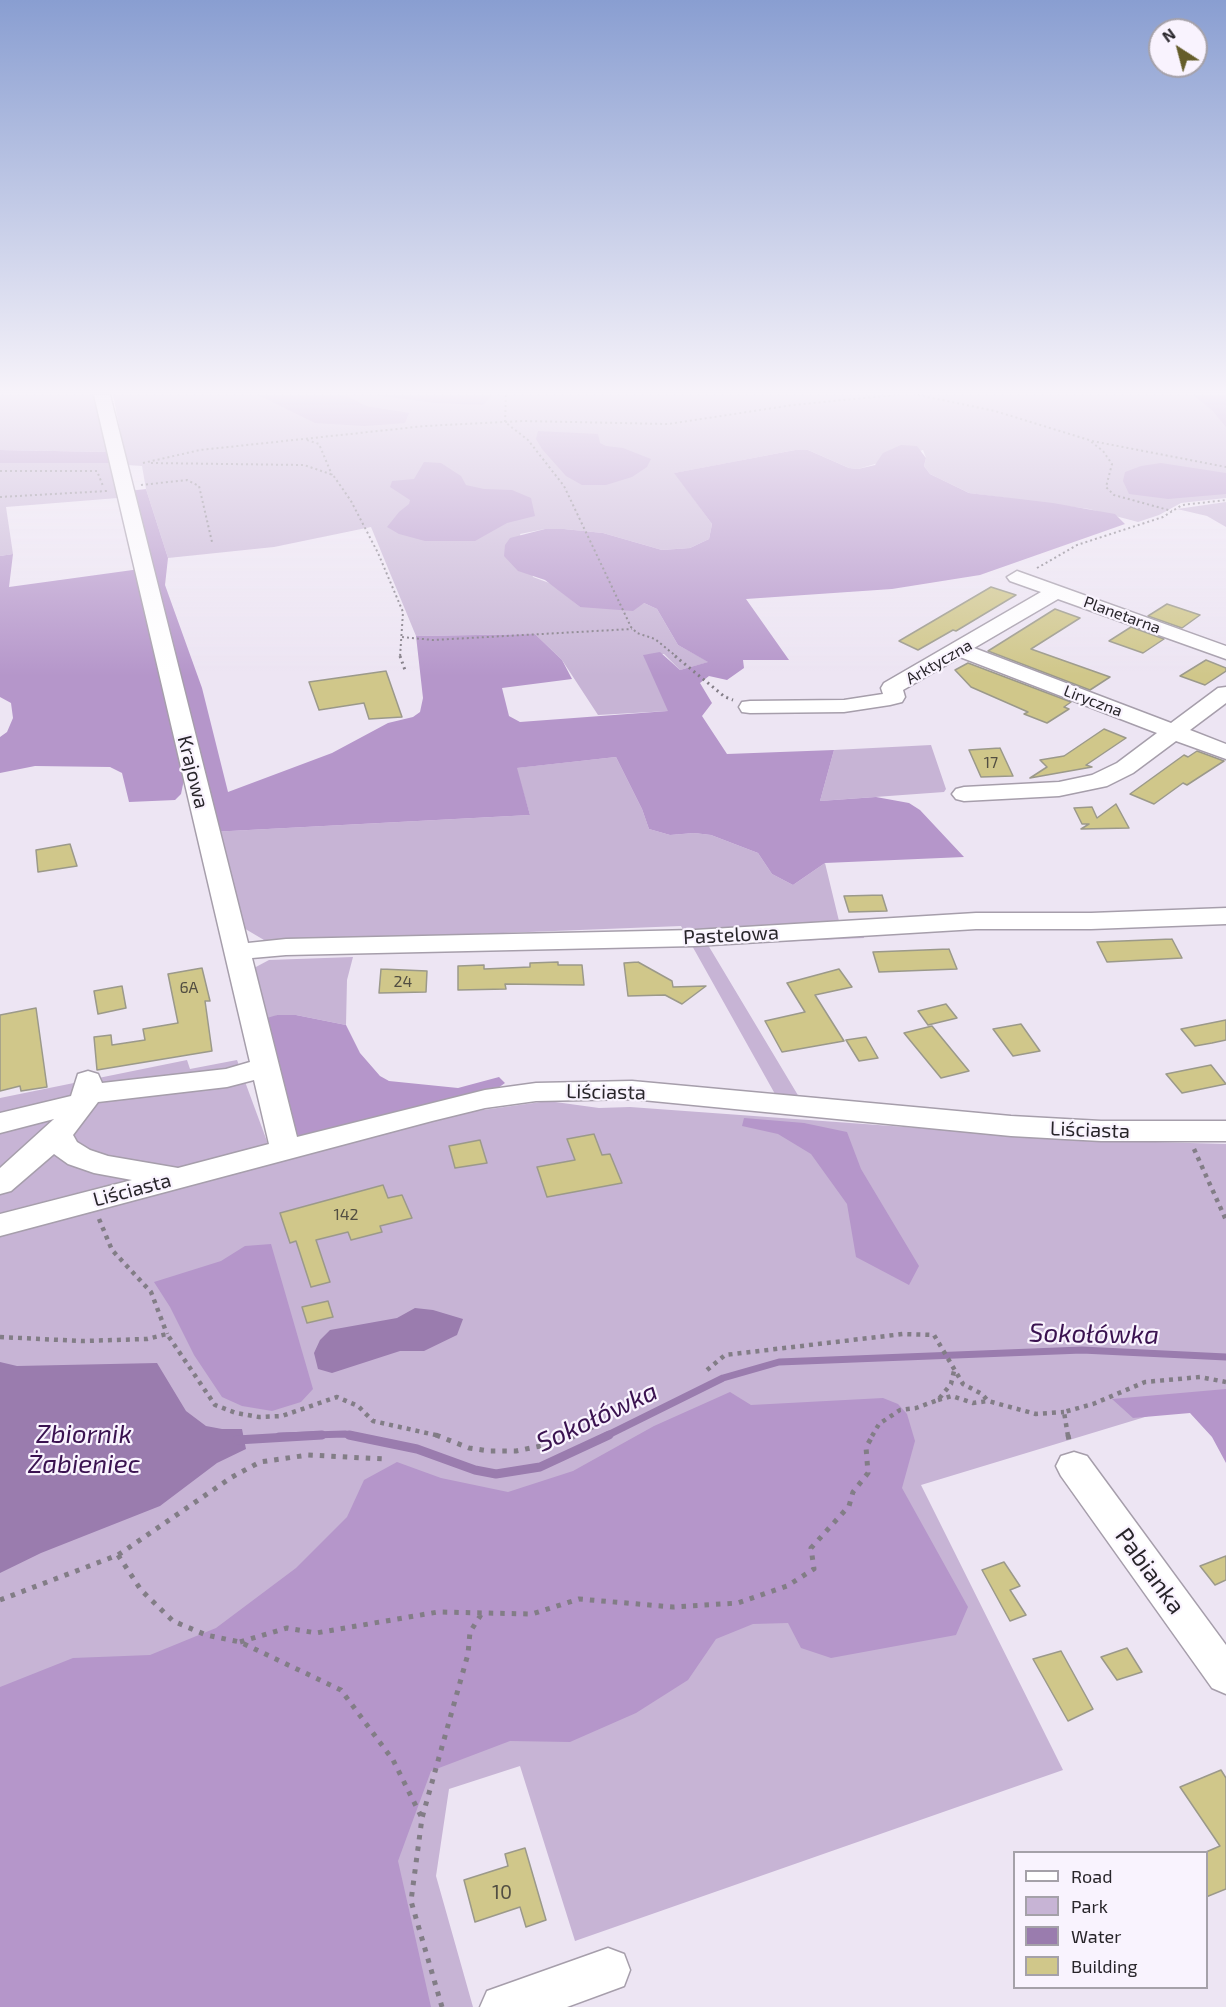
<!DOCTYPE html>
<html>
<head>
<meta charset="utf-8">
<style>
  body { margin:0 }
  #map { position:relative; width:1226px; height:2007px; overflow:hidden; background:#ede5f3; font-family:"Exo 2",sans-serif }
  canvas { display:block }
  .legend { position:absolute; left:1013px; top:1851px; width:195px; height:138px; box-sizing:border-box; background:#f9f3fe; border:2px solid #a5a1a9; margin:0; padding:8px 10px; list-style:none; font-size:18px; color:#28252a }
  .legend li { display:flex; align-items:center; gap:12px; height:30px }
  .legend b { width:30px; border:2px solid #a5a1a9 }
  .north { position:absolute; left:1148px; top:18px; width:60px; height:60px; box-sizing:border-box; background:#f9f3fe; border:2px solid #a5a1a9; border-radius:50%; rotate:324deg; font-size:16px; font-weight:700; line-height:24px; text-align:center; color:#28252a }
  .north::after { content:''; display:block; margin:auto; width:21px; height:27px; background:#655d2a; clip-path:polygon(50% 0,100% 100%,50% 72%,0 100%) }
</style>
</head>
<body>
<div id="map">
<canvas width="1226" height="2007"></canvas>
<ul class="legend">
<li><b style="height:8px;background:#fff"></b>Road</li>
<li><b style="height:16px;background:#c7b4d5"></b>Park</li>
<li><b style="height:16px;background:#9a7cae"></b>Water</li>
<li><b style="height:16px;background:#d0c78a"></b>Building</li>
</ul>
<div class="north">N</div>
</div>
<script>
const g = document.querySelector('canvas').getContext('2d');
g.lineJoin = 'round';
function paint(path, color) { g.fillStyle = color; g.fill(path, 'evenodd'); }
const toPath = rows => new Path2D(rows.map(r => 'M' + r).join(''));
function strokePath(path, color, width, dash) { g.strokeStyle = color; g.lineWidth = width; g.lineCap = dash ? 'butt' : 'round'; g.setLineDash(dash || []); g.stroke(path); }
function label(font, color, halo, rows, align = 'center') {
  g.font = font + ' "Exo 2",sans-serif'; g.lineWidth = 4.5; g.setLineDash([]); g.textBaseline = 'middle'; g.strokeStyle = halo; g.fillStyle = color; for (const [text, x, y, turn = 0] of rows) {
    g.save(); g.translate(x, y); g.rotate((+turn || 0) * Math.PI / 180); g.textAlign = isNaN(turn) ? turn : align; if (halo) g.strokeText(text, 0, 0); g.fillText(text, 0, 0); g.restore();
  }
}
paint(toPath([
  [0,395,95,395,108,452,0,450],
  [113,395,1221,395,1226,399,1226,498,1181,503,1159,515,1138,522,1089,509,969,493,930,474,924,466,926,458,923,450,858,469,849,468,808,450,795,450,675,473,712,524,709,539,690,548,662,550,603,533,564,529,545,529,520,534,533,577,552,584,580,607,644,603,657,609,678,645,709,662,680,670,664,654,644,655,669,711,598,715,562,660,535,634,416,636,371,527,274,547,168,558,146,489,142,466,127,465],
  [0,463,110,463,118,498,6,507,13,554,0,556],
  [1226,502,1226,527,1207,516,1177,509],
  [931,745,946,789,944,792,820,801,834,750],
  [616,757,642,809,649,829,670,835,694,833,711,835,758,853,772,874,793,885,825,863,839,921,862,920,864,938,708,945,799,1097,775,1094,681,926,275,942,264,940,242,927,211,832,530,815,516,768],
  [353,957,347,980,346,1025,296,1015,277,1015,263,1024,254,968,269,960],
  [187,1060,190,1069,237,1060,268,1144,0,1213,0,1098],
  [548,1101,599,1108,630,1107,1084,1140,1226,1144,1226,1427,1201,1400,921,1485,1063,1770,575,1941,520,1766,449,1789,436,1876,473,2007,0,2007,0,1237,292,1153,454,1114]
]), '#c7b4d5');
paint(toPath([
  [258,395,345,395,366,406,409,413,405,423,365,426,315,423],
  [375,395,491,395,492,396,483,405,435,403],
  [1193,395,1226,395,1226,427,1212,410],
  [538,431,598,434,600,443,606,446,623,448,651,459,647,467,632,477,606,485,582,485,566,476,542,449,536,439],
  [901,445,917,446,926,458,924,466,930,474,969,493,1053,503,1115,514,1125,524,980,575,892,589,746,599,789,660,743,660,744,668,727,680,709,676,700,683,712,703,702,716,727,754,834,750,820,801,876,797,909,803,920,810,964,857,825,863,793,885,772,874,758,853,711,835,694,833,670,835,649,829,642,809,616,757,517,768,530,815,211,832,128,491,146,489,168,558,165,585,202,688,228,792,332,753,388,723,413,717,420,712,423,698,416,636,535,634,562,660,572,679,502,688,509,716,520,722,668,711,643,655,660,652,680,670,708,662,678,645,657,609,644,603,633,611,580,607,545,580,518,571,504,556,505,545,510,538,545,529,564,529,603,533,662,550,690,548,709,539,712,524,674,473,795,450,808,450,849,468,858,469,875,465,883,453],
  [0,450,108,452,110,463,0,463],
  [424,462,441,463,461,476,466,485,484,489,512,490,531,498,535,516,507,523,475,541,425,541,399,534,387,527,399,512,409,504,410,500,390,487,392,481,414,479],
  [1161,463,1226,473,1226,494,1168,499,1129,494,1123,481,1125,472,1141,466],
  [13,554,9,587,140,569,187,765,181,794,175,800,129,802,122,773,110,767,35,766,0,773,0,737,7,732,13,718,11,703,0,697,0,556],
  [277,1015,296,1015,346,1025,360,1053,380,1076,389,1081,458,1088,499,1077,505,1083,498,1088,294,1137,263,1025,267,1018],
  [744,1118,804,1123,847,1132,861,1169,919,1266,909,1285,856,1257,847,1204,811,1154,778,1134,742,1126],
  [271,1244,313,1389,301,1402,272,1411,242,1406,222,1397,194,1355,170,1307,154,1282,221,1261,245,1246],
  [1226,1389,1226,1463,1212,1437,1190,1413,1133,1418,1112,1399],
  [730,1392,751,1405,883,1398,898,1404,907,1414,915,1441,902,1488,968,1607,956,1635,831,1658,801,1648,788,1623,753,1624,716,1639,688,1680,636,1713,570,1742,510,1741,431,1771,398,1861,431,2007,0,2007,0,1687,73,1658,150,1655,216,1628,296,1568,347,1517,364,1480,397,1462,441,1478,508,1492,573,1471,654,1426]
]), '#b596ca');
paint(toPath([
  [415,1308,433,1310,463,1319,457,1335,424,1351,400,1351,332,1373,318,1369,314,1353,320,1340,330,1330,397,1318],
  [0,1362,17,1366,157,1363,186,1411,206,1426,222,1429,242,1429,246,1449,217,1463,160,1506,41,1553,0,1573]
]), '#9a7cae');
strokePath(toPath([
  [279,1436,345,1434,356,1436],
  [606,1436,723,1378,779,1362,1082,1350,1226,1357]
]), '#9a7cae', 7);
strokePath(toPath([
  [349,1435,417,1449,475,1470,496,1474,540,1467,609,1435],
  [237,1440,322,1435]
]), '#9a7cae', 9);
const building = toPath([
  [991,587,1016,595,956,631,953,630,918,650,899,641,991,587],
  [1167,604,1200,615,1182,628,1148,616,1167,604],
  [1055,609,1080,618,1031,649,1110,677,1090,690,988,651,1055,609],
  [1131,627,1164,639,1143,653,1109,641,1131,627],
  [1206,660,1226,668,1226,671,1205,685,1180,676,1206,660],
  [968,663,1071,702,1064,707,1069,709,1047,723,1024,714,1028,712,971,687,955,670,968,663],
  [386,671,402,717,369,719,364,703,319,710,309,682,386,671],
  [1104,729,1126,738,1086,765,1092,767,1030,778,1047,767,1040,760,1064,756,1104,729],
  [1000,748,1013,776,981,777,969,750,1000,748],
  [1197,751,1224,761,1187,785,1183,783,1154,804,1130,794,1184,755,1188,757,1197,751],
  [1116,804,1129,828,1081,829,1089,824,1082,824,1074,808,1092,807,1097,818,1116,804],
  [70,844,77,866,38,872,36,850,70,844],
  [882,895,887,911,849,912,844,896,882,895],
  [1172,939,1182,958,1107,962,1097,942,1172,939],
  [949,949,957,969,879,972,873,952,949,949],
  [558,962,558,965,582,965,584,985,505,984,506,989,458,990,458,966,484,965,484,969,530,967,530,963,558,962],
  [638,962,672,981,673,987,706,986,682,1004,665,995,628,996,624,963,638,962],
  [202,968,210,1001,205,1001,212,1051,97,1070,94,1037,111,1035,112,1045,145,1040,143,1029,178,1023,168,974,202,968],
  [381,969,427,971,426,992,379,993,381,969],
  [839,969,852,987,815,995,844,1041,782,1052,765,1021,805,1012,787,983,839,969],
  [122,986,126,1008,98,1014,94,991,122,986],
  [946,1004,957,1018,928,1025,918,1011,946,1004],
  [36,1008,47,1087,21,1091,20,1086,0,1091,0,1015,36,1008],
  [1226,1020,1226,1040,1212,1043,1195,1046,1181,1029,1226,1020],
  [1021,1024,1040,1051,1013,1056,993,1029,1021,1024],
  [932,1026,969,1071,941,1078,904,1033,932,1026],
  [866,1037,878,1058,859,1061,846,1040,866,1037],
  [1211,1065,1226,1084,1182,1093,1166,1074,1211,1065],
  [594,1134,602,1155,610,1154,622,1183,547,1197,537,1167,575,1160,567,1139,594,1134],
  [480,1140,487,1163,455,1168,449,1146,480,1140],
  [383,1185,388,1198,402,1195,412,1218,380,1226,382,1232,351,1240,348,1232,316,1240,330,1282,311,1287,296,1241,290,1243,280,1213,383,1185],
  [328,1301,333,1317,307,1323,302,1307,328,1301],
  [1226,1556,1226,1580,1215,1585,1200,1566,1226,1556],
  [1004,1562,1020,1586,1010,1590,1026,1615,1010,1621,982,1570,1004,1562],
  [1127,1648,1142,1672,1117,1680,1101,1657,1127,1648],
  [1061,1651,1093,1709,1068,1721,1033,1659,1061,1651],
  [1221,1770,1226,1778,1226,1889,1206,1897,1206,1852,1220,1846,1180,1787,1221,1770],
  [525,1848,546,1920,526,1927,520,1907,475,1922,464,1880,508,1866,505,1854,525,1848]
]);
paint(building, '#d0c78a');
strokePath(building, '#9b998a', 1.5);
const minor = toPath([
  [94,395,110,395,248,943,286,939,695,930,976,913,1091,913,1226,908,1226,924,1091,929,976,929,695,946,286,955,252,958,297,1137,485,1090,536,1083,632,1081,1011,1116,1101,1121,1226,1121,1226,1141,1101,1141,1011,1136,632,1099,536,1101,485,1108,432,1121,0,1236,0,1214,132,1180,94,1173,68,1164,54,1154,11,1191,0,1194,0,1168,54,1119,0,1133,0,1113,71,1096,78,1074,88,1071,98,1074,102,1083,226,1069,250,1062,94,395],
  [254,1080,269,1144,178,1168,108,1156,90,1150,77,1142,73,1135,98,1102,227,1087,254,1080],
  [1017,571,1226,646,1226,659,1058,599,974,648,1171,723,1218,688,1226,687,1226,703,1190,730,1226,744,1226,759,1176,741,1133,773,1107,786,1059,796,964,801,956,799,952,794,956,789,964,787,1059,782,1092,775,1117,763,1157,733,960,657,903,690,905,697,902,702,890,705,844,712,750,713,742,712,739,707,742,702,750,701,844,700,883,694,881,688,884,683,1041,592,1010,581,1007,577,1017,571],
  [1074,1452,1087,1456,1226,1645,1226,1694,1212,1688,1061,1476,1056,1466,1061,1456,1074,1452],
  [608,1948,624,1954,630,1970,624,1986,567,2007,480,2007,487,1991,608,1948]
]);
strokePath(minor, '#a69eab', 3);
strokePath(toPath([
  [506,395,505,422,528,440,564,486,631,627,637,633,655,639,677,657],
  [918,395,995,411,1089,440,1103,451,1112,464,1106,487,1114,495,1172,511],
  [307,440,319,444,332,475],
  [1092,441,1226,467],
  [143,463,200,450,425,426,523,421,668,424,793,405,895,395],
  [151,463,304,465,333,475,351,501,378,553,403,612,400,657],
  [0,471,97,471,103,486],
  [141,485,187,480,199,486,212,542],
  [0,497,107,491],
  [1037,568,1077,545,1163,517,1182,505,1226,500],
  [402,637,433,640,632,629]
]), '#827d86', 2, [2, 3]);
strokePath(toPath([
  [400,656,406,673],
  [675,656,725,697,733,700]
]), '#827d86', 3, [2, 4]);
strokePath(toPath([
  [1194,1149,1226,1220],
  [99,1219,112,1250,151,1292,167,1334],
  [0,1337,82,1341,147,1339,167,1334,215,1405,236,1413,259,1417,282,1416,337,1397,358,1406,373,1421,440,1436],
  [707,1370,725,1355,903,1334,934,1335,963,1384,982,1394,988,1401,1036,1414,1064,1412],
  [938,1400,952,1396,973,1403,988,1401],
  [574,1436,593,1427],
  [872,1436,879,1424,900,1410,916,1408,938,1400,951,1384,954,1371],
  [1068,1436,1064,1412,1093,1404,1145,1382,1200,1377,1226,1382]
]), '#827d86', 4.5, [4, 5]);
strokePath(toPath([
  [436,1435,469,1448,489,1451,516,1451,565,1441,577,1435],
  [1068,1435,1070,1445],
  [118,1555,141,1590,173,1621,206,1635,240,1642,341,1690,393,1760,422,1818],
  [0,1600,118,1555,232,1477,260,1462,308,1455,385,1459],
  [240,1642,287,1628,316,1633,438,1612,532,1614,579,1599,673,1607,738,1603,787,1586,814,1569,811,1548,849,1506,853,1492,868,1473,866,1447,873,1435],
  [442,2007,411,1901,422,1818,468,1654,470,1632,482,1613]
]), '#827d86', 5, [4.5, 7]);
paint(minor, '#fff');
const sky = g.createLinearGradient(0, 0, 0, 676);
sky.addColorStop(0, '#899ed1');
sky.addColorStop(0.58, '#f7f3fa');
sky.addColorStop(1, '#f7f3fa00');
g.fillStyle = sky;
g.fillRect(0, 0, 1226, 676);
label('16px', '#28252a', '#f9f3fe', [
  ["Planetarna",1122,615,20],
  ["Arktyczna",939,662,-30],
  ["Liryczna",1093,701,21]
]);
label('16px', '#524e42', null, [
  ["17",991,763],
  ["24",403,982],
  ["6A",189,988],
  ["142",346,1215]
]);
label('20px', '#28252a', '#f9f3fe', [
  ["Krajowa",193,772,76],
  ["Pastelowa",731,935,-3],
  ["Liściasta",606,1092,1],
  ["Liściasta",1090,1130,2],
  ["Liściasta",132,1190,-15]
]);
label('20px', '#524e42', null, [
  ["10",502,1892]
]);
label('24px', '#28252a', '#f9f3fe', [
  ["Pabianka",1150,1571,54]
]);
label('italic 26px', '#3a1250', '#f9f3fe', [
  ["Sokołówka",1094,1334,1],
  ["Sokołówka",597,1417,-25],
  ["Zbiornik",84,1434],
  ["Żabieniec",84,1464]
]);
</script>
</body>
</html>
